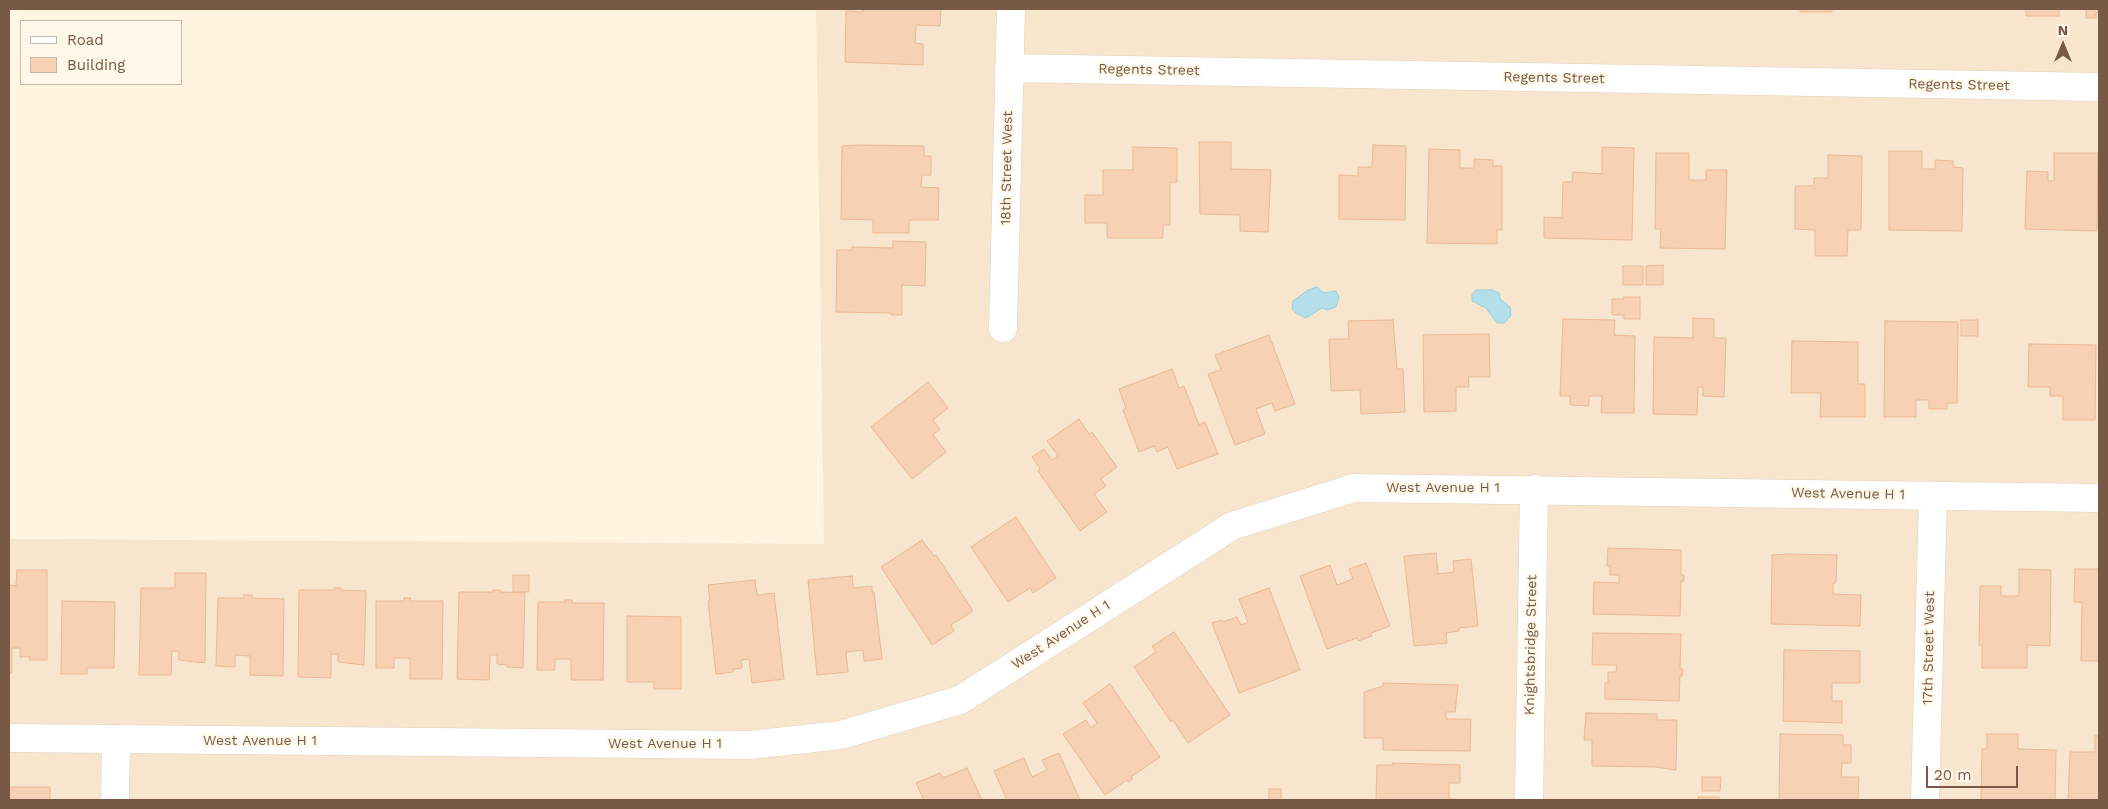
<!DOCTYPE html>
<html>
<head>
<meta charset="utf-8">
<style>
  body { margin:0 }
  #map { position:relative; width:2108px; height:809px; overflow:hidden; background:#fef4e0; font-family:"Work Sans",sans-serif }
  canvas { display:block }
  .frame { position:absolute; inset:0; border:10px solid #775945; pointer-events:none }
  .legend { position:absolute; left:20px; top:20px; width:162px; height:65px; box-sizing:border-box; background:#fff7e8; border:1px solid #c9b8a7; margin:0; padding:6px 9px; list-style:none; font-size:15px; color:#775945 }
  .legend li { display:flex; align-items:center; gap:10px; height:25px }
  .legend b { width:25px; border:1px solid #c9b8a7 }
  .north { position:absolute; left:2038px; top:20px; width:50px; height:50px; -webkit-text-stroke:4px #fff7e8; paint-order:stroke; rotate:0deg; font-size:14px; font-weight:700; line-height:20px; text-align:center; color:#775945 }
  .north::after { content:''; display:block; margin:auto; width:18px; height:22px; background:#775945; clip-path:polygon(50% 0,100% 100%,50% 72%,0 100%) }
  .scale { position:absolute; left:1926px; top:766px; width:92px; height:22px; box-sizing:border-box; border:2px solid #775945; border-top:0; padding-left:6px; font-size:15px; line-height:18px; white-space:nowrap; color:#775945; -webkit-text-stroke:4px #fff7e8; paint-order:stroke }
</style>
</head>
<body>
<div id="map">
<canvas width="2108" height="809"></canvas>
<div class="frame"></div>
<ul class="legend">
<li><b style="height:6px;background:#fff"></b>Road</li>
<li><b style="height:14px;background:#f7d1b4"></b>Building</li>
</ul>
<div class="north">N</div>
<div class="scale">20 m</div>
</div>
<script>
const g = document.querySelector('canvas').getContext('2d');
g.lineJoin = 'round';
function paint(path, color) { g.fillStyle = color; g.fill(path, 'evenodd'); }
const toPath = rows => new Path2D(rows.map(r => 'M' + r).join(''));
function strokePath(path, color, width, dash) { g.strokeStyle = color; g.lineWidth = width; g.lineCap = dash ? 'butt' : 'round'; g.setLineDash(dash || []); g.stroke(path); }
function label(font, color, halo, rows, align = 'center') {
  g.font = font + ' "Work Sans",sans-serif'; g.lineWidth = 4.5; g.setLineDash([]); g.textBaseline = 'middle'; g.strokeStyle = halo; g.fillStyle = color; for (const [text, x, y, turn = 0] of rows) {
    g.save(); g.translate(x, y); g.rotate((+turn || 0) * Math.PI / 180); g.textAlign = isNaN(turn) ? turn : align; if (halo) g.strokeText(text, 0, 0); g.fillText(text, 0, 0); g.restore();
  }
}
paint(toPath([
  [816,9,2099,9,2099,800,9,800,9,539,824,544]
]), '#f7e6cd');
const water = toPath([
  [1317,287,1324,293,1336,291,1339,297,1336,307,1327,310,1322,308,1306,318,1296,313,1292,309,1293,301,1308,290,1317,287],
  [1477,290,1492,290,1499,293,1500,299,1510,307,1511,316,1504,323,1497,323,1486,308,1472,301,1472,294,1477,290]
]);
paint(water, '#b2dfea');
strokePath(water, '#98cfdc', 1);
const building = toPath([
  [864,9,941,9,940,26,916,25,915,43,923,44,923,65,845,62,846,11,863,12,864,9],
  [1800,9,1832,9,1832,12,1800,12,1800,9],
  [2026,9,2059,9,2059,16,2026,16,2026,9],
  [2086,9,2099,9,2099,13,2096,13,2096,18,2086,18,2086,9],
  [1199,142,1231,142,1231,169,1271,170,1268,232,1240,231,1240,215,1200,214,1199,142],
  [860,145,924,146,924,156,931,156,931,175,922,175,921,187,939,188,938,220,909,220,909,233,873,233,873,220,841,219,842,146,860,145],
  [1373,145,1406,146,1405,220,1339,219,1339,175,1358,176,1358,167,1372,167,1373,145],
  [1133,147,1177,148,1177,182,1170,182,1170,225,1163,225,1163,238,1107,238,1107,223,1085,223,1085,195,1103,195,1103,170,1133,170,1133,147],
  [1602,147,1634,148,1632,240,1544,238,1544,217,1562,218,1563,182,1572,182,1573,172,1602,174,1602,147],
  [1429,149,1460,150,1460,168,1474,168,1474,159,1493,160,1493,166,1502,166,1502,230,1497,229,1497,244,1427,243,1429,149],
  [1889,151,1922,151,1922,169,1935,169,1935,160,1953,161,1953,167,1963,168,1962,231,1889,230,1889,151],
  [1656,153,1689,153,1689,180,1706,180,1706,170,1727,170,1725,249,1660,248,1661,229,1655,229,1656,153],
  [2054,153,2098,153,2097,231,2025,229,2027,171,2048,172,2048,181,2054,181,2054,153],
  [1828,155,1862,156,1861,230,1848,230,1847,256,1815,256,1815,230,1795,229,1795,186,1814,186,1814,178,1828,178,1828,155],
  [893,241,926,242,925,286,902,285,902,315,891,315,891,313,836,312,837,250,852,250,852,247,893,248,893,241],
  [1663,265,1663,285,1646,285,1646,266,1663,265],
  [1623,266,1643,266,1643,285,1623,285,1623,266],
  [1624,297,1640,297,1640,319,1624,319,1624,315,1612,315,1612,299,1624,299,1624,297],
  [1693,318,1714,319,1714,338,1726,338,1724,397,1703,396,1703,387,1698,387,1697,415,1653,414,1654,337,1693,338,1693,318],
  [1563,319,1615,320,1614,335,1635,336,1634,413,1601,413,1602,396,1589,396,1589,406,1570,405,1570,396,1560,396,1563,319],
  [1393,320,1397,369,1403,369,1405,412,1361,414,1360,390,1331,391,1329,339,1349,339,1348,321,1393,320],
  [1961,320,1978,320,1978,336,1961,336,1961,320],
  [1885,321,1958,322,1957,403,1947,403,1947,409,1929,409,1929,400,1916,400,1916,417,1884,417,1885,321],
  [1489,334,1490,377,1468,377,1469,387,1456,387,1456,411,1424,412,1423,335,1489,334],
  [1269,335,1295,404,1275,411,1272,403,1256,409,1265,434,1235,445,1208,374,1221,370,1215,355,1269,335],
  [1792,341,1858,342,1858,384,1865,384,1865,417,1820,417,1821,393,1791,393,1792,341],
  [2029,344,2096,345,2095,420,2063,420,2063,396,2050,396,2050,387,2028,387,2029,344],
  [1172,369,1179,388,1184,386,1199,425,1205,422,1218,454,1177,469,1168,447,1157,452,1154,446,1139,452,1123,410,1126,408,1119,389,1172,369],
  [928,382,948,408,933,420,940,429,933,435,946,452,912,479,871,427,928,382],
  [1079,419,1089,434,1092,432,1117,467,1101,479,1106,486,1094,494,1107,512,1080,531,1038,471,1040,469,1032,457,1044,449,1052,460,1058,456,1047,441,1079,419],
  [1016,517,1056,578,1033,593,1030,588,1008,602,971,547,1016,517],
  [922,540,934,556,936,555,973,611,951,625,954,631,932,645,881,567,922,540],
  [1608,548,1681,550,1681,575,1684,575,1684,581,1681,581,1680,616,1593,614,1594,582,1619,583,1619,575,1610,575,1610,566,1607,566,1608,548],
  [1436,553,1438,574,1454,572,1453,561,1471,559,1478,626,1459,628,1459,631,1446,633,1447,643,1414,646,1404,556,1436,553],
  [1788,554,1837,555,1836,583,1833,583,1833,594,1861,595,1860,626,1771,624,1772,555,1788,554],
  [1366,563,1390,626,1371,633,1372,636,1358,641,1357,638,1327,649,1300,576,1330,565,1337,585,1353,579,1349,569,1366,563],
  [2019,569,2051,570,2050,646,2027,645,2027,668,1982,668,1982,645,1979,645,1980,586,2001,586,2001,596,2019,596,2019,569],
  [2075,569,2099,569,2099,661,2081,661,2082,602,2074,602,2075,569],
  [17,570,47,570,47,660,29,660,30,657,20,657,20,648,12,648,12,673,9,673,9,585,16,586,17,570],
  [175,573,206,573,205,663,179,660,179,651,172,651,171,675,139,675,141,588,175,588,175,573],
  [513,575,529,575,529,592,513,592,513,575],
  [852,576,853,588,872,586,872,592,874,592,882,659,864,661,863,650,846,652,848,672,817,675,808,580,852,576],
  [755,580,757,595,774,593,784,679,752,683,749,659,741,660,742,668,733,669,733,672,716,674,708,601,710,601,708,585,755,580],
  [334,588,341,588,341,590,366,591,364,665,338,662,338,654,331,654,331,678,298,677,299,590,334,590,334,588],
  [1269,588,1300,670,1239,693,1212,623,1222,620,1223,622,1237,617,1241,625,1248,622,1239,599,1269,588],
  [493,590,500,590,500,592,525,593,523,668,507,667,507,665,497,664,497,655,490,655,489,680,457,679,459,592,493,592,493,590],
  [244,595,252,595,252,598,284,599,283,676,250,675,250,656,235,655,235,667,216,666,218,598,244,598,244,595],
  [404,598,411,598,410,601,443,601,442,679,410,679,410,658,394,658,394,668,376,668,376,601,404,601,404,598],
  [565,600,572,600,572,603,604,603,603,680,571,680,571,659,555,659,555,670,537,670,538,602,565,602,565,600],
  [62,601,115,602,114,668,87,668,87,674,61,674,62,601],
  [627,616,681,617,681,689,654,689,654,682,627,682,627,616],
  [1174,632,1230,715,1188,743,1173,720,1171,722,1134,667,1156,652,1152,646,1174,632],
  [1593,633,1681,634,1680,669,1683,669,1682,676,1680,676,1679,701,1605,699,1605,683,1608,683,1608,672,1616,672,1617,665,1592,665,1593,633],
  [1784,650,1860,651,1860,683,1832,683,1832,701,1842,701,1842,723,1783,721,1784,650],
  [1383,683,1458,685,1455,712,1446,712,1446,719,1471,719,1470,751,1383,750,1383,738,1364,738,1364,692,1383,686,1383,683],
  [1110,684,1160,757,1131,777,1133,779,1128,782,1127,780,1105,795,1063,734,1086,720,1091,728,1097,723,1083,703,1110,684],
  [1586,713,1657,714,1657,720,1677,720,1676,770,1656,767,1592,766,1592,740,1584,740,1586,713],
  [1780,734,1843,735,1843,745,1851,745,1851,763,1842,763,1841,777,1859,777,1858,800,1779,800,1780,734],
  [1987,734,2018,734,2018,749,2056,750,2055,800,1981,800,1982,749,1987,749,1987,734],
  [2095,736,2099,736,2099,800,2068,800,2070,752,2095,752,2095,736],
  [1059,753,1080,800,1007,800,994,771,1024,758,1032,777,1047,770,1042,760,1059,753],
  [1393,763,1460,765,1460,783,1449,783,1449,799,1469,800,1376,800,1377,765,1393,765,1393,763],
  [967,768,982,800,924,800,916,783,940,773,943,778,967,768],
  [1702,777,1721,777,1720,791,1702,791,1702,777],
  [9,787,50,787,50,800,9,800,9,787],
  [1269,789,1281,789,1281,800,1269,800,1269,789],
  [1698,797,1719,797,1719,800,1698,800,1698,797]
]);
paint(building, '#f7d1b4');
strokePath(building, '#ebb893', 1);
const minor = toPath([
  [1009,68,2099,87],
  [1003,328,1011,9],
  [9,738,750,745,841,735,960,700,1232,526,1354,488,2099,498],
  [115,800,116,739],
  [1529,800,1534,489],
  [1925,800,1933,496]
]);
strokePath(minor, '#e3d0bb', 29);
strokePath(minor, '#fff', 28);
label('14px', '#775945', '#fff7e8', [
  ["Regents Street",1149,70,1],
  ["Regents Street",1554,78,1],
  ["Regents Street",1959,85,1],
  ["18th Street West",1007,168,-89],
  ["West Avenue H 1",1443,488],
  ["West Avenue H 1",1848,494,1],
  ["West Avenue H 1",1061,635,-33],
  ["Knightsbridge Street",1531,645,-89],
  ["17th Street West",1929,648,-89],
  ["West Avenue H 1",260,741],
  ["West Avenue H 1",665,744]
]);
</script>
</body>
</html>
